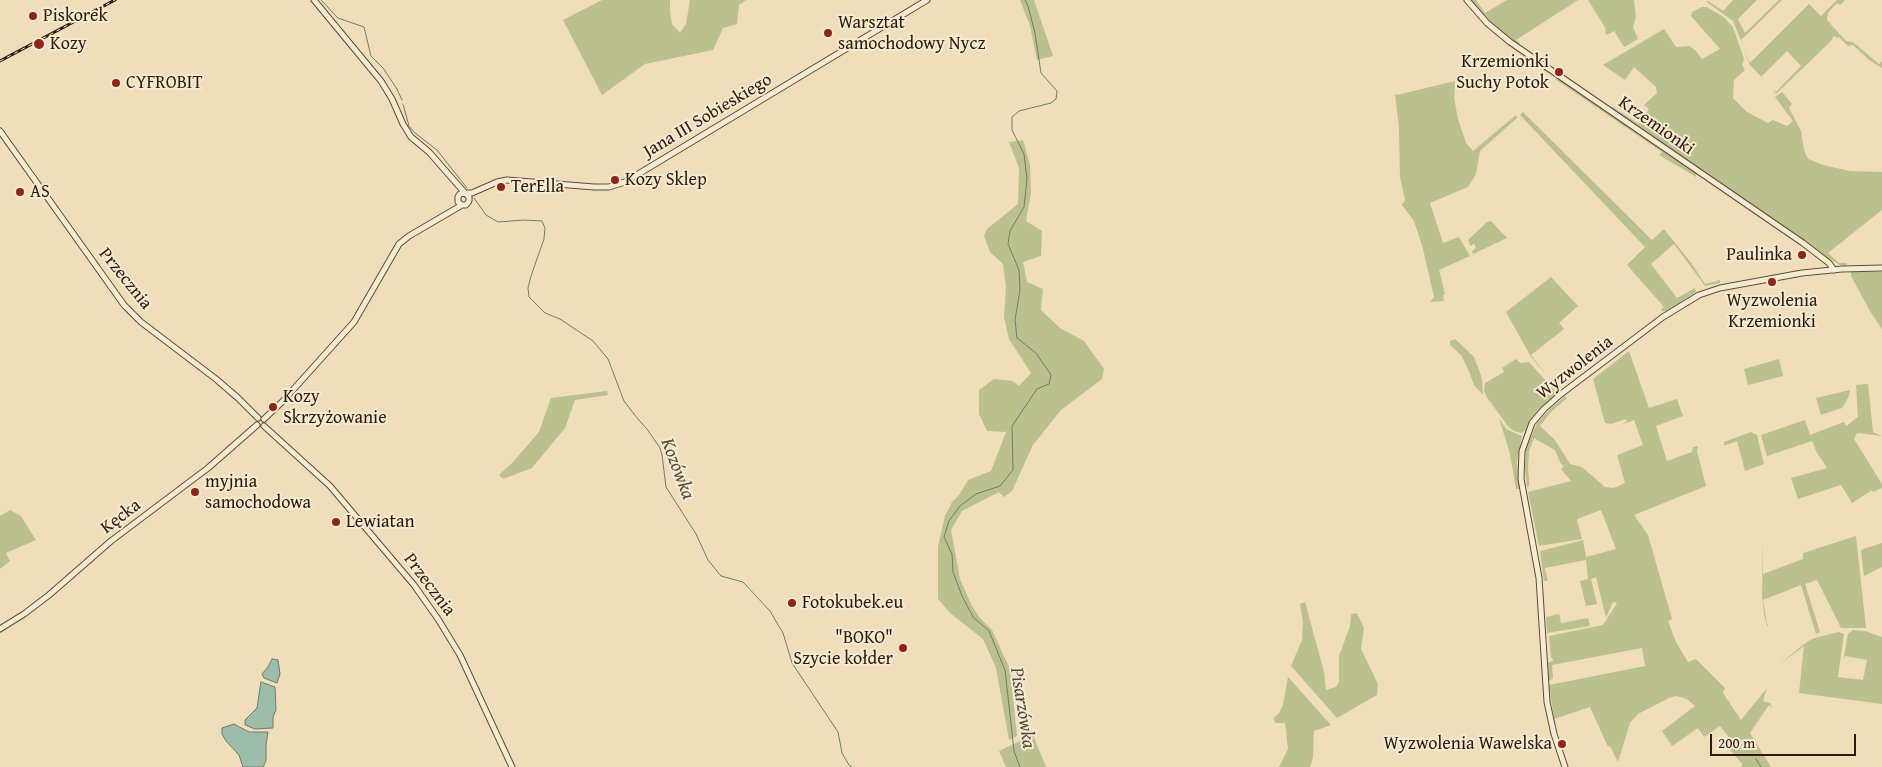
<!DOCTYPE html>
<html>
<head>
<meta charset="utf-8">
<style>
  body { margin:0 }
  #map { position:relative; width:1882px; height:767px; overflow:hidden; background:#efdeb9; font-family:"Gentium Book Plus",serif }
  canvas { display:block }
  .scale { position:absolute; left:1710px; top:734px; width:146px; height:22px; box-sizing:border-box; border:2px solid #301b0a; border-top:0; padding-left:6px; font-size:15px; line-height:18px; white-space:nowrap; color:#301b0a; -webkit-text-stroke:4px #f5ead2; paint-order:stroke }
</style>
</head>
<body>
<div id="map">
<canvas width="1882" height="767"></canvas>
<div class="scale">200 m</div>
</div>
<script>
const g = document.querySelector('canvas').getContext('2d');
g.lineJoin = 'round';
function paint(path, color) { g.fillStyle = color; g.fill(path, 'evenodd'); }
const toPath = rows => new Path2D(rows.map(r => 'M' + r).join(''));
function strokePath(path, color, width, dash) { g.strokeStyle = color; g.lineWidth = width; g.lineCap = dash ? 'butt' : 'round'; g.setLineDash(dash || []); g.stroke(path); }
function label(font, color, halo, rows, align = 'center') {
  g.font = font + ' "Gentium Book Plus",serif'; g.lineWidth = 4; g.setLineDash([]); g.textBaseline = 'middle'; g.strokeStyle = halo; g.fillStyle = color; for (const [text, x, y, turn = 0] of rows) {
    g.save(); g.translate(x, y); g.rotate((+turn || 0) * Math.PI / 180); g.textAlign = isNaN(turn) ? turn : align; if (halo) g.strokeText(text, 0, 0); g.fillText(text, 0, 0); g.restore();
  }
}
paint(toPath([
  [602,0,670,0,670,11,672,24,680,33,686,24,690,0,746,0,739,5,737,24,723,28,713,50,645,64,602,95,563,20],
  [1020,0,1034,0,1053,56,1037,60,1030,26],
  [1470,0,1476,0,1485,13,1507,0,1578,0,1516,40,1520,43,1518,44,1494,25],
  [1588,0,1634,0,1636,17,1633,27,1638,39,1624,47,1614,31,1607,35,1605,32,1606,29],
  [1709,0,1708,1,1723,11,1733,0,1757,0,1738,19,1745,33,1779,0,1782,0,1741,40,1744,48,1733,21,1708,3,1707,1],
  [1837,0,1845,0,1840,5,1837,3,1828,13,1827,20,1846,41,1853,42,1879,64,1882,61,1882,68,1869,60,1853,45,1848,46,1839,37,1837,38,1834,36,1831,41,1776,94,1773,90,1776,92,1801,66,1787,51,1761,77,1767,83,1750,65,1744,51,1750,63,1809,4,1821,16],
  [1702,7,1707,7,1725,18,1733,27,1744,59,1742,65,1745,70,1734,80,1733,98,1747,112,1768,123,1773,120,1787,126,1793,121,1775,97,1782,92,1792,104,1789,108,1801,131,1804,150,1808,159,1823,165,1850,171,1882,172,1882,210,1828,253,1839,263,1847,263,1846,266,1840,265,1825,256,1610,108,1613,107,1639,124,1649,109,1644,105,1657,93,1656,87,1634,67,1625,80,1603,65,1664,29,1676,47,1689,46,1695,50,1702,59,1720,49,1691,16,1692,12],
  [1558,78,1696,173,1696,177,1659,155,1662,152,1555,79],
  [1455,81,1454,98,1458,119,1466,143,1473,151,1516,115,1517,118,1480,151,1476,174,1468,187,1430,203,1443,243,1459,237,1470,256,1439,270,1445,294,1443,295,1444,301,1430,302,1434,297,1423,249,1414,221,1402,205,1405,200,1400,177,1399,128,1395,94,1397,95],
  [1523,112,1652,240,1664,229,1692,264,1705,284,1720,280,1720,283,1705,286,1674,244,1651,264,1677,298,1695,288,1696,292,1667,311,1662,311,1661,310,1664,307,1627,265,1645,247,1520,115],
  [1023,140,1030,165,1031,193,1026,221,1042,231,1041,256,1023,262,1027,282,1043,289,1041,310,1060,328,1084,341,1104,369,1102,379,1061,410,1033,445,1012,491,1004,497,999,492,962,511,951,530,960,579,972,606,980,618,992,630,1010,669,1017,736,1009,740,996,668,983,639,950,613,938,599,938,547,945,516,952,502,959,495,968,480,991,471,1006,432,987,431,979,414,979,390,994,379,1013,381,1019,386,1031,373,1009,339,1004,317,1006,288,1003,264,990,252,984,236,987,229,1018,204,1019,168,1009,142],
  [1491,221,1507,238,1473,254,1484,270,1473,254,1472,251,1476,248,1474,244,1470,246,1468,240,1487,222],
  [1851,272,1882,272,1882,329,1870,311,1851,276],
  [1551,277,1578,306,1559,323,1564,329,1531,355,1545,374,1531,357,1506,312],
  [1455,339,1474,357,1482,378,1483,395,1474,385,1468,369,1461,355,1450,345,1450,341],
  [1629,351,1649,408,1677,399,1683,416,1656,426,1667,461,1692,452,1693,447,1698,446,1697,451,1706,486,1634,515,1648,535,1672,619,1668,621,1676,642,1688,662,1696,659,1725,688,1723,693,1741,720,1767,688,1763,701,1770,703,1772,708,1769,705,1750,733,1771,767,1741,767,1742,764,1725,744,1731,740,1720,726,1704,737,1698,728,1672,746,1662,731,1695,706,1687,699,1676,696,1669,698,1638,714,1630,723,1618,762,1610,746,1608,747,1590,707,1554,719,1549,685,1645,666,1642,648,1552,665,1553,678,1548,682,1547,663,1553,661,1552,658,1551,657,1549,636,1603,625,1617,603,1614,602,1612,604,1606,618,1596,577,1591,579,1597,604,1586,606,1580,581,1588,579,1586,560,1545,568,1548,581,1544,581,1540,551,1583,540,1586,557,1616,549,1601,510,1577,519,1582,539,1539,546,1528,492,1571,481,1561,469,1564,466,1561,464,1555,450,1534,438,1529,451,1528,469,1529,480,1529,486,1527,487,1525,468,1526,449,1537,423,1549,410,1565,396,1567,398,1550,413,1540,426,1555,440,1570,464,1582,467,1605,487,1614,488,1625,483,1617,455,1643,445,1634,420,1621,425,1627,421,1626,419,1611,424,1605,423,1593,379],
  [1516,359,1520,363,1529,362,1556,392,1555,395,1535,414,1525,431,1521,433,1514,431,1507,425,1486,396,1484,390,1485,383,1504,372,1502,368],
  [1779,359,1783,376,1748,385,1744,369],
  [1868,384,1873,432,1882,436,1857,433,1854,439,1882,484,1882,488,1873,492,1872,490,1852,503,1841,485,1798,499,1791,478,1827,468,1817,453,1812,441,1767,456,1761,435,1805,420,1810,435,1844,422,1846,426,1858,417,1856,385],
  [1850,390,1848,398,1842,408,1821,415,1816,398],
  [607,391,608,395,575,400,565,428,532,468,503,479,499,475,513,462,539,432,551,398],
  [1499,418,1506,429,1522,436,1517,462,1520,489,1516,489,1510,454],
  [1751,432,1757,435,1764,464,1745,471,1737,441,1724,446,1724,442],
  [10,510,21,516,36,540,6,553,10,561,0,569,0,516],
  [1856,536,1866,628,1841,628,1817,580,1805,584,1820,632,1816,634,1801,585,1763,600,1767,624,1769,626,1767,626,1764,614,1762,595,1763,541,1763,574,1803,559,1803,553],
  [1882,543,1882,567,1864,576,1861,551,1863,549],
  [1305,602,1324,672,1326,690,1336,687,1339,682,1339,656,1350,626,1351,614,1357,613,1364,628,1361,649,1378,684,1377,695,1337,718,1291,666,1302,640,1303,622,1300,604],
  [1559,614,1561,623,1588,618,1590,626,1547,633,1546,617],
  [1853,630,1865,631,1882,637,1882,704,1799,693,1804,646,1779,665,1804,644,1812,639,1830,634,1839,632,1844,634,1838,677,1863,680,1867,660,1845,656,1843,662,1848,634],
  [1288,677,1331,725,1314,731,1313,757,1310,767,1279,767,1288,749,1285,723,1275,723,1274,718,1279,713,1283,705],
  [1033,735,1046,767,1006,767,999,751]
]), '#bbc18e');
const water = toPath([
  [272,659,278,660,280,674,277,683,264,678,262,674,268,667,272,659],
  [261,682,275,687,276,710,273,717,273,728,255,729,245,725,245,720,257,708,261,682],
  [234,724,249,732,268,732,266,745,266,761,263,767,243,767,239,755,226,741,222,734,222,728,234,724]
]);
paint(water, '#9bbda9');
strokePath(water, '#707c69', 1);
strokePath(toPath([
  [321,0,338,18,364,27,371,56,383,68,397,89,402,100],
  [403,104,409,126,415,133,437,150,467,188],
  [474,198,486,215,498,222,524,220,542,221,545,228,544,239,531,276,528,288,529,297,545,313,560,319,593,341,608,359,624,401,637,418,647,429,660,448,662,455,666,487,696,534,708,560,721,576,743,582,770,611,783,633,792,663,838,732,842,753,849,765,852,767],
  [1756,759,1761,767],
  [1020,767,1014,751,1005,670,989,631,973,617,962,596,953,572,952,554,944,537,949,521,960,506,976,494,1000,486,1013,470,1012,426,1037,389,1049,384,1051,375,1036,353,1017,338,1015,320,1020,290,1019,270,1008,244,1010,231,1024,207,1027,179,1024,154,1012,130,1012,117,1019,111,1051,103,1056,99,1057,91,1041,73,1035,33,1028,6,1025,0]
]), '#707c69', 1);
const minor = toPath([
  [314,0,381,81,392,99,403,124,411,137,429,152,465,193],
  [1467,0,1487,23,1510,42,1803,243,1829,263,1834,270],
  [0,131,124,305,141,322,216,379,238,398,258,418],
  [466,193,472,193,497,182,507,180,594,187,609,187,625,182,927,0],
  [458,197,458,202,462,205,466,205,469,201,469,197,465,193,460,194,458,197],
  [264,419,283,401,354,322,399,244,409,236,462,205],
  [264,426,330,486,414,585,438,619,460,655,512,767],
  [0,629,24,614,49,595,111,541,208,468,257,425],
  [1565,767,1554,734,1547,702,1539,578,1521,479,1522,451,1532,423,1544,409,1561,394,1663,317,1699,295,1720,288,1802,273,1842,269,1882,268]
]);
strokePath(minor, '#604c36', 7);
strokePath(minor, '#f5ead2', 5);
const rail = toPath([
  [0,61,115,0]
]);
strokePath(rail, '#301b0a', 3);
strokePath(rail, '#f5ead2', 1, [4]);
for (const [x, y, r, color] of [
  [33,16,5,"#8f2418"],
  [828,33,5,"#8f2418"],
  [39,44,6,"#8f2418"],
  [1559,72,5,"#8f2418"],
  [116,83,5,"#8f2418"],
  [615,180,5,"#8f2418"],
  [501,187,5,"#8f2418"],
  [20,192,5,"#8f2418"],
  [1802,255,5,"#8f2418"],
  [1772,282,5,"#8f2418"],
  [273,407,5,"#8f2418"],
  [195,492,5,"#8f2418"],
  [336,522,5,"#8f2418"],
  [792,603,5,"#8f2418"],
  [903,648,5,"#8f2418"],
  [1562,744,5,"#8f2418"]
]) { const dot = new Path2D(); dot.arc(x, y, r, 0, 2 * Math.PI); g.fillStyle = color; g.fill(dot); strokePath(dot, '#f5ead2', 2); }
label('18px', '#301b0a', '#f5ead2', [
  ["Piskorek",43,16],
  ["Warsztat",838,23],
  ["samochodowy Nycz",838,44],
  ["Kozy",50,44],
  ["Krzemionki",1549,62,"right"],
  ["Suchy Potok",1549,83,"right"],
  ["CYFROBIT",126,83],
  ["Kozy Sklep",625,180],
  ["TerElla",511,187],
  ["AS",30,192],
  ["Paulinka",1792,255,"right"],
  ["Wyzwolenia",1772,301,"center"],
  ["Krzemionki",1772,322,"center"],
  ["Kozy",283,397],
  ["Skrzyżowanie",283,418],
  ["myjnia",205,482],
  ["samochodowa",205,503],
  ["Lewiatan",346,522],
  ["Fotokubek.eu",802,603],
  ["\"BOKO\"",893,638,"right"],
  ["Szycie kołder",893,659,"right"],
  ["Wyzwolenia Wawelska",1552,744,"right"]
], 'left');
label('18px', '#301b0a', '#f5ead2', [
  ["Jana III Sobieskiego",708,116,-31],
  ["Krzemionki",1656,126,35],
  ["Przecznia",125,279,51],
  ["Wyzwolenia",1575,368,-38],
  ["Kęcka",121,517,-37],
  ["Przecznia",429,585,53]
]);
label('italic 19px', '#504c3a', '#f5ead2', [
  ["Kozówka",677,469,69],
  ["Pisarzówka",1022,708,81]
]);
</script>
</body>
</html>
